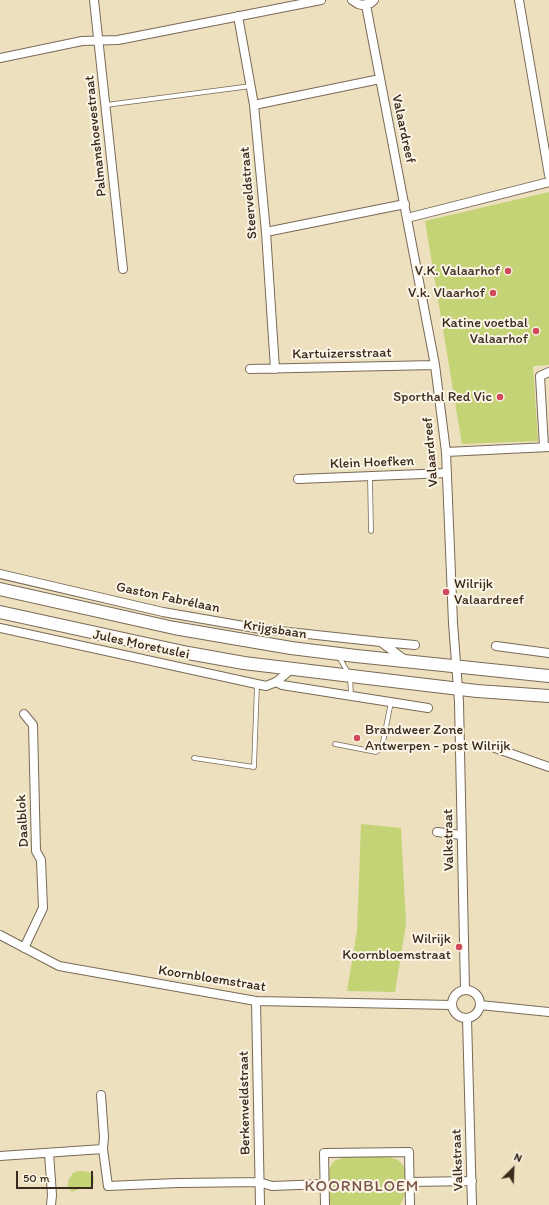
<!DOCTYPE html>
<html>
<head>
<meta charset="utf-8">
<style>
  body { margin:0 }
  #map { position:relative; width:549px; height:1205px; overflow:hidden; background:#ede0bf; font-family:Itim,sans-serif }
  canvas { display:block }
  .north { position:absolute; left:493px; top:1149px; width:40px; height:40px; -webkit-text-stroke:3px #fcf5e5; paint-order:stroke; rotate:24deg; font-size:11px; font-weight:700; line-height:16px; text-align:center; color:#3b2a1e }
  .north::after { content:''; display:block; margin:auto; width:14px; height:18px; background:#3b2a1e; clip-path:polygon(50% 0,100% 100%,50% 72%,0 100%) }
  .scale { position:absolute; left:16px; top:1171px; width:77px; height:18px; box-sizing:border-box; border:2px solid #3b2a1e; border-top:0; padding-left:5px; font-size:12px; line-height:14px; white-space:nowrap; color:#3b2a1e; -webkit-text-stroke:3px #fcf5e5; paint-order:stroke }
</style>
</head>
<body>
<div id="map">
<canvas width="549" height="1205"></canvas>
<div class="north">N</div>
<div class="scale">50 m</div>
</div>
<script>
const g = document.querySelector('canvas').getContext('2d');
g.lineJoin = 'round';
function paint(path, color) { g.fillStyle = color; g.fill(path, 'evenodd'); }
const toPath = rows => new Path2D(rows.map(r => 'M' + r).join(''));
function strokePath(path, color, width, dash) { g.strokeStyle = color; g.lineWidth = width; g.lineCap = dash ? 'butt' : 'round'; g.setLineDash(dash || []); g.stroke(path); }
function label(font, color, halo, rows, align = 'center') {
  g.font = font + ' Itim,sans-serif'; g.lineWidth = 4; g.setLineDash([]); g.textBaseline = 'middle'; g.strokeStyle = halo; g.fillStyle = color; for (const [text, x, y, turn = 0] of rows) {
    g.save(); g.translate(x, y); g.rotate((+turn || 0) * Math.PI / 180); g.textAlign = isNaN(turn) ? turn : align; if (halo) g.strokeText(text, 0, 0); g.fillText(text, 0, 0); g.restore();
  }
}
paint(toPath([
  [549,192,549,365,533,366,538,441,462,444,425,221],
  [361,824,401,828,406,924,395,992,347,991,357,931],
  [386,1156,398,1160,405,1167,405,1195,400,1205,331,1205,327,1201,327,1172,334,1161,345,1157],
  [78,1171,85,1171,91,1173,94,1177,94,1182,91,1187,81,1188,72,1192,68,1187,68,1181,73,1173]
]), '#c3d375');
const lane = toPath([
  [106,105,251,86],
  [370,477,371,531],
  [339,657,350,676,351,695],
  [335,744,376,752,382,747,391,702],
  [194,758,254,767,257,684]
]);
const street = toPath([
  [94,0,123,269],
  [352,0,358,4,362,5,371,3,374,0],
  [519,0,549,175],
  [366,5,435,365,446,452,453,623,459,702,465,990],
  [238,16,254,105,266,232,275,369],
  [0,58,82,41,118,40,321,0],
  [254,105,380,79],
  [407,218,549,182],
  [266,232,405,204],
  [250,369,435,365],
  [544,447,540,376,549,372],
  [446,452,549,447],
  [298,479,447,473],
  [0,574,163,612,261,629,381,642,405,660],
  [0,628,266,686,276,682,287,673,289,669],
  [382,642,415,645],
  [496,646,549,653],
  [276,682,282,685,428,708],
  [24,714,33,725,36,851,41,860,43,908,24,948],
  [495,748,549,767],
  [437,832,461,835],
  [0,935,59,966,256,1001,452,1005],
  '452 1004a14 14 0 1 1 28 0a14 14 0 1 1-28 0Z',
  [256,1001,260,1205],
  [480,1005,549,1012],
  [467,1018,472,1205],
  [101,1095,104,1137,103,1149,108,1186,177,1183],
  [49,1153,52,1195,51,1205],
  [0,1156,103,1149],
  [410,1182,472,1181],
  [180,1183,259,1182,272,1186,324,1184],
  [325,1205,324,1153,409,1152,410,1205]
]);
const secondary = toPath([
  [0,589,174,628,291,648,356,656,549,676],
  [0,612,188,653,244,663,401,682,477,691,549,696]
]);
strokePath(lane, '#796a56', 5.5);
strokePath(street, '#796a56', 10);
strokePath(secondary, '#796a56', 14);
strokePath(lane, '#fff', 4);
strokePath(street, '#fff', 8);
strokePath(secondary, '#fff', 12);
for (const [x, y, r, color] of [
  [508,271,4,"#d1495b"],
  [493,293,4,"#d1495b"],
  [536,331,4,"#d1495b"],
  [500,397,4,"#d1495b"],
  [446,592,4,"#d1495b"],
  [357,738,4,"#d1495b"],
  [459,947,4,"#d1495b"]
]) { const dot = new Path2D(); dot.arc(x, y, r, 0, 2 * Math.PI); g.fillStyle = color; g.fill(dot); strokePath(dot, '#fcf5e5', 1.5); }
label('14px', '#3b2a1e', '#fcf5e5', [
  ["Valaardreef",403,129,78],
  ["Palmanshoevestraat",96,136,-96],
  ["Steerveldstraat",249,193,-95],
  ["Kartuizersstraat",342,354,-1],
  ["Valaardreef",431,452,-95],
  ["Klein Hoefken",372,463,-2],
  ["Gaston Fabrélaan",168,598,12],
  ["Krijgsbaan",275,630,9],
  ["Jules Moretuslei",141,645,12],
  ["Daalblok",23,821,-93],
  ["Valkstraat",449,840,-91],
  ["Koornbloemstraat",212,979,9],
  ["Berkenveldstraat",245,1103,-91],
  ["Valkstraat",458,1160,-92]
]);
label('14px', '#3b2a1e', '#fcf5e5', [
  ["V.K. Valaarhof",500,271],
  ["V.k. Vlaarhof",485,293],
  ["Katine voetbal",528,323],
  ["Valaarhof",528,339],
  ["Sporthal Red Vic",492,397],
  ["Wilrijk",454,584,"left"],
  ["Valaardreef",454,600,"left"],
  ["Brandweer Zone",365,730,"left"],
  ["Antwerpen - post Wilrijk",365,746,"left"],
  ["Wilrijk",451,939],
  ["Koornbloemstraat",451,955]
], 'right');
g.letterSpacing = '1px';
label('16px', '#79544a', '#fcf5e5', [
  ["KOORNBLOEM",362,1187]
]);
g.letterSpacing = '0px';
</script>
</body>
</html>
